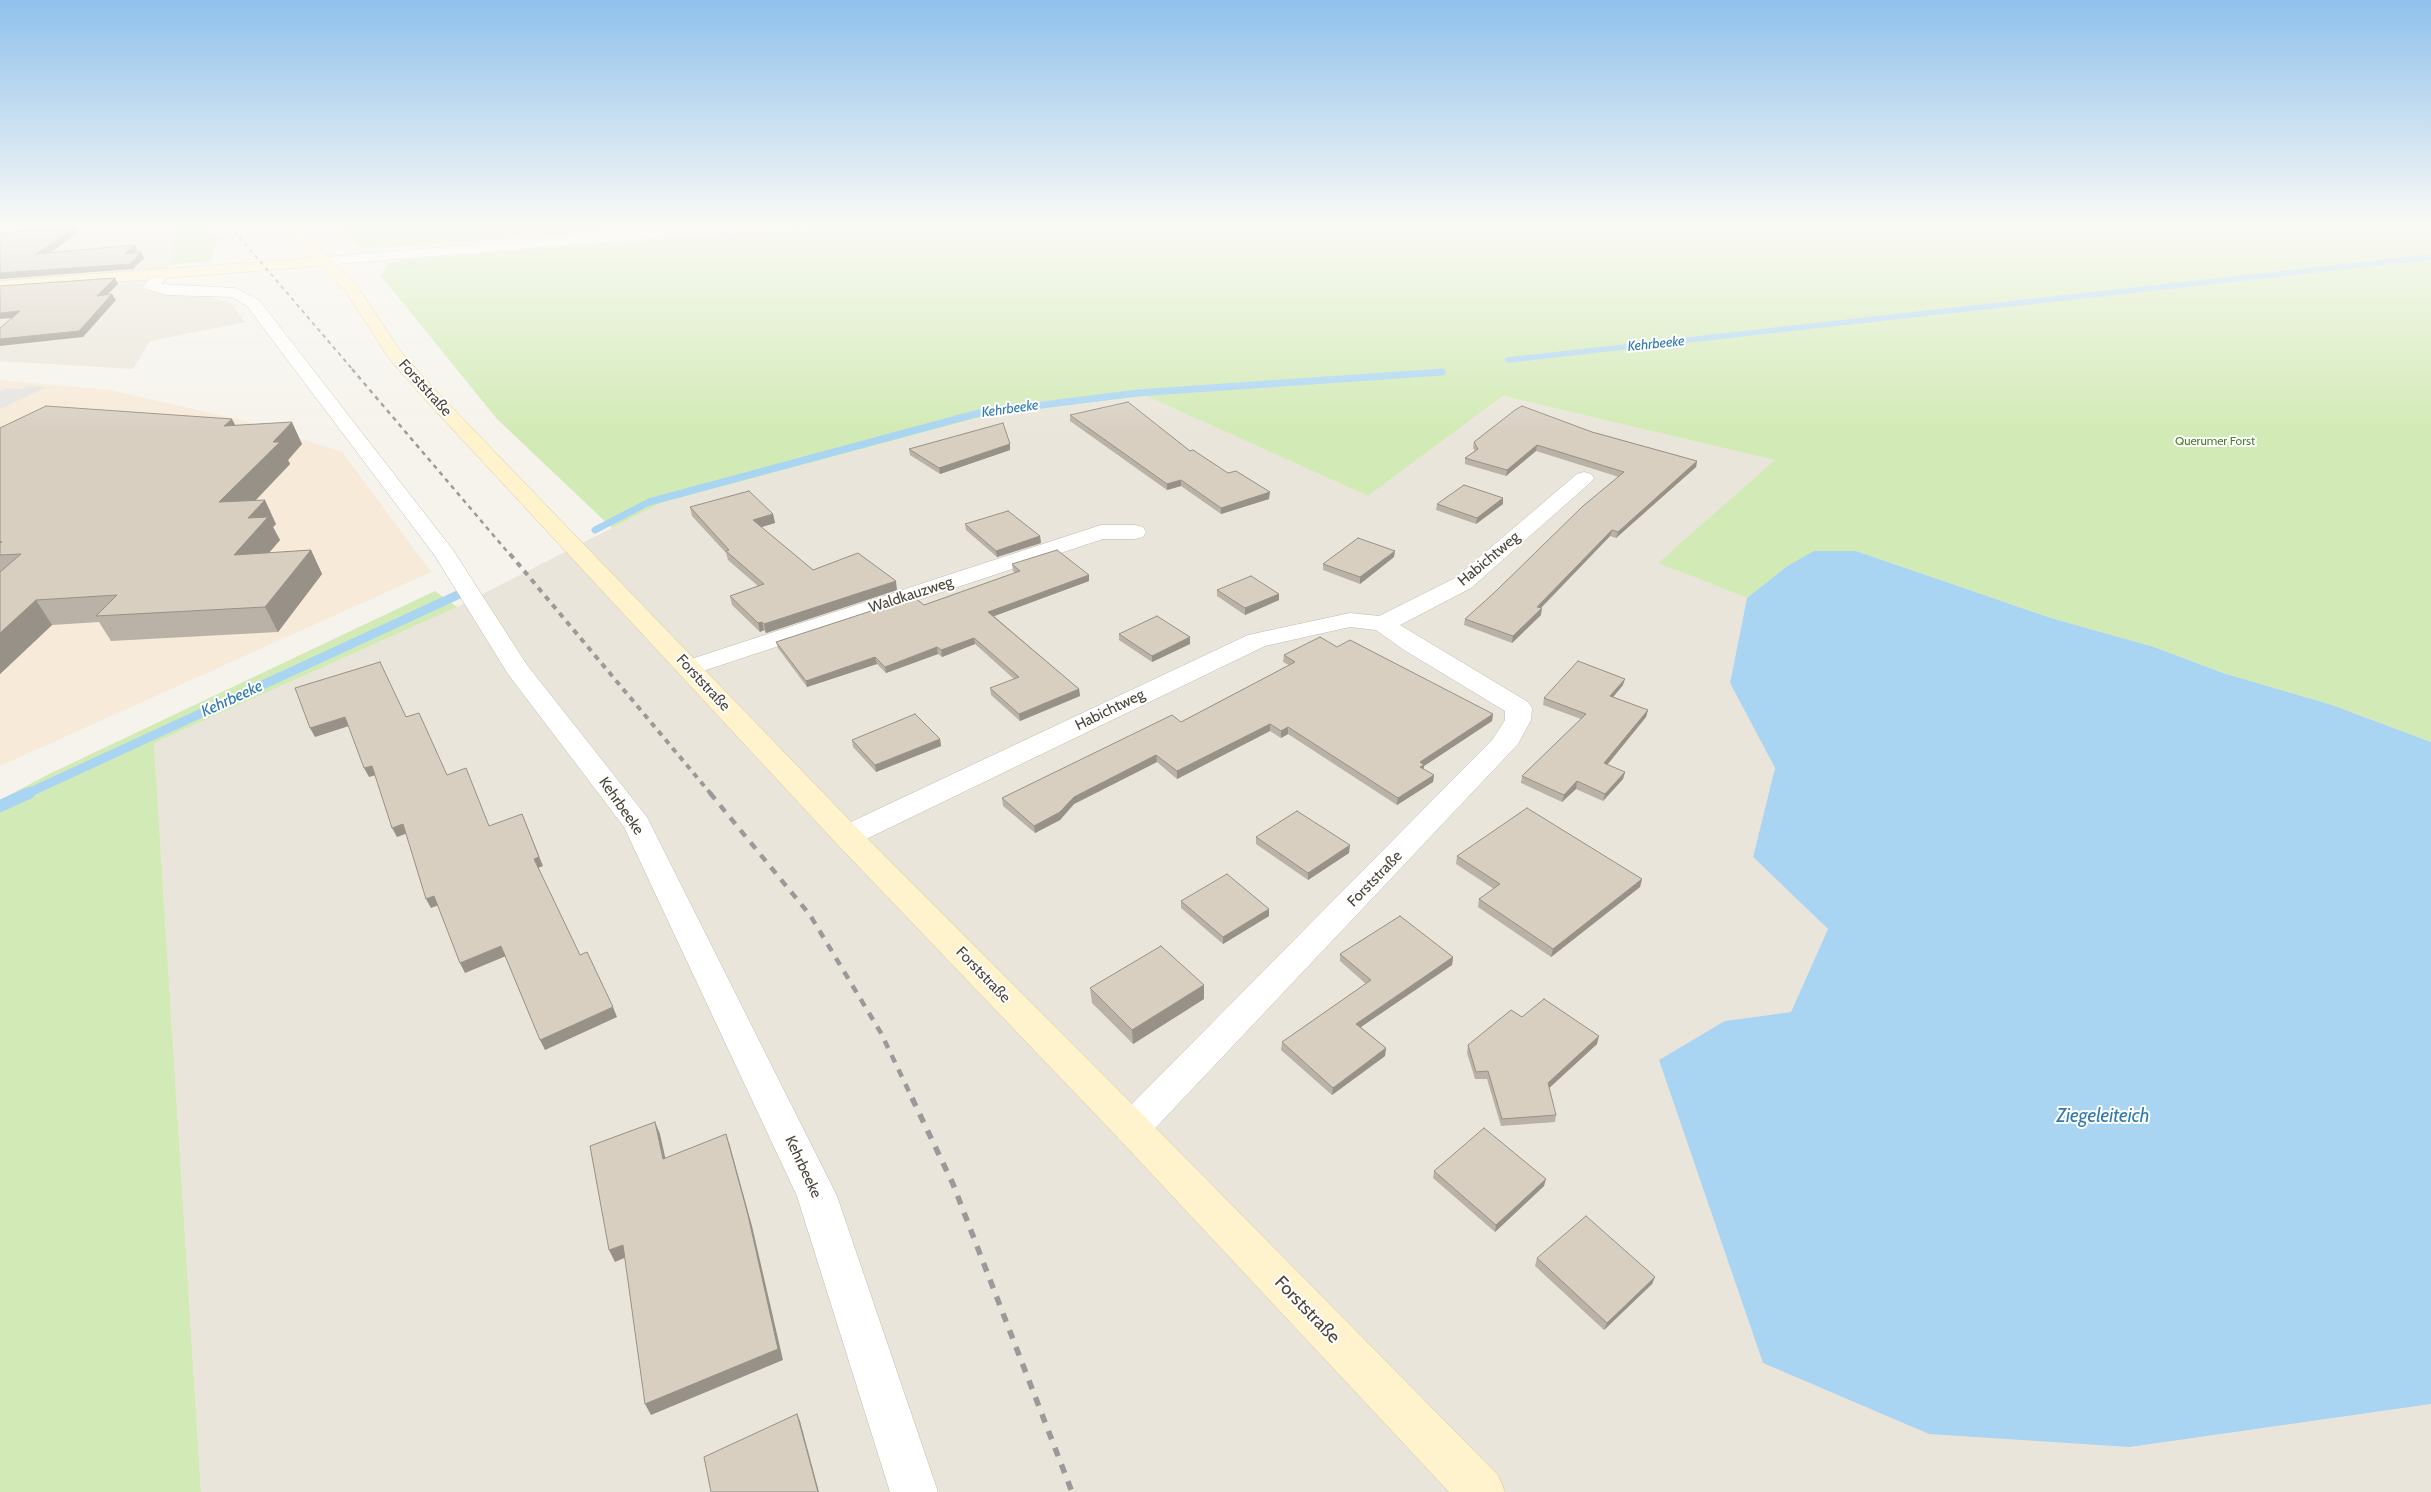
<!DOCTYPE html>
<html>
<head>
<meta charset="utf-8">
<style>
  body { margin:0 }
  canvas { display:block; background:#f6f3ec }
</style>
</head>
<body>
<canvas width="2431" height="1492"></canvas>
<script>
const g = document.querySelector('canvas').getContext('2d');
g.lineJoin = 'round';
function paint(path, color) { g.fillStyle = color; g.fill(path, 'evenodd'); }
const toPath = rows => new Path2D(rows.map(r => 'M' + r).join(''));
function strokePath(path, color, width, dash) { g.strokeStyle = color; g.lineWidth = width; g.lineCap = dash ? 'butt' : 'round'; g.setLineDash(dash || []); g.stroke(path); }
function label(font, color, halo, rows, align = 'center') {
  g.font = font + ' Cabin,sans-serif'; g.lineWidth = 4; g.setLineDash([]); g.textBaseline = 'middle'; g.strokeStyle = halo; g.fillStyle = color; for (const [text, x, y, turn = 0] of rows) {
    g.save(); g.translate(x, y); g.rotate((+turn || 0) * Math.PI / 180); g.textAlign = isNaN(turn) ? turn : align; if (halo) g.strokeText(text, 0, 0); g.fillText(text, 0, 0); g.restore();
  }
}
paint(toPath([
  [0,225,173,225,173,254,162,294,212,298,230,302,245,322,150,341,133,369,0,361],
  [1146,396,1368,496,1503,396,1776,460,1658,563,1747,598,1730,683,1775,768,1753,857,1828,929,1791,1012,1725,1021,2130,1447,2431,1404,2431,1492,201,1492,154,743,457,607,661,503,990,415]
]), '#eae5da');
paint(toPath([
  [0,380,110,390,242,420,342,452,431,572,0,766]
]), '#f7ead8');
paint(toPath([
  [173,225,206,225,219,239,210,261,170,265,173,254],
  [332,225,681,225,363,249],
  [826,225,2431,225,2431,742,2332,705,2223,673,2154,647,2051,618,1856,551,1786,567,1747,598,1658,563,1775,460,1503,396,1368,496,1146,396,989,415,661,503,612,528,497,419,381,276,388,263,404,260],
  [435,591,457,607,154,743,201,1492,0,1492,0,800,49,774]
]), '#d2eab5');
paint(toPath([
  [28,386,47,387,0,409,0,392,8,388,21,389]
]), '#e5e3e0');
paint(toPath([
  [1814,551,1856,551,2051,618,2154,647,2223,673,2332,705,2431,742,2431,1404,2130,1447,1929,1434,1763,1363,1659,1060,1725,1021,1791,1012,1828,929,1753,857,1775,768,1730,683,1747,598,1786,567]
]), '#a9d4f2');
strokePath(toPath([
  [1508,360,2431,257]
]), '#a9d4f2', 5.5);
strokePath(toPath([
  [595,530,649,502,979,413,1137,393,1442,372]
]), '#a9d4f2', 7);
strokePath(toPath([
  [26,794,464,592]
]), '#a9d4f2', 9);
strokePath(toPath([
  [0,806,29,793]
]), '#a9d4f2', 12);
const minor = toPath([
  [710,225,771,225,764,229,325,265,318,261,325,257,710,225],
  [164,269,171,273,161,284,235,288,259,300,453,550,527,665,647,817,837,1196,938,1492,890,1492,797,1196,624,827,508,674,435,556,247,306,232,297,167,295,146,289,143,286,159,270,164,269],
  [1584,472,1591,474,1594,478,1591,482,1471,588,1400,625,1528,702,1532,708,1531,720,1518,744,1145,1139,1132,1144,1119,1139,1113,1128,1119,1117,1493,739,1505,720,1505,711,1404,650,1376,630,1350,627,1265,646,858,843,847,846,836,843,832,836,836,829,1248,635,1350,613,1379,616,1455,578,1577,474,1584,472],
  [1101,525,1135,525,1143,527,1146,532,1143,537,1135,539,1103,539,697,673,688,676,679,673,675,668,679,663,1101,525]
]);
const secondary = toPath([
  [282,225,297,225,357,286,402,353,442,397,858,829,1145,1117,1498,1475,1505,1492,1449,1492,1119,1139,836,843,430,405,390,360,346,292,321,266,0,291,0,281,313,258,282,225]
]);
strokePath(minor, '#c2bbae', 1);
strokePath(secondary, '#d6c79b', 1);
paint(minor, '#fff');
paint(secondary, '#fff3cd');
strokePath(toPath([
  [229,225,353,370]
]), '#9a9a9a', 2, [4, 4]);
strokePath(toPath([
  [352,369,511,556]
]), '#9a9a9a', 2.5, [4.5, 4.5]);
strokePath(toPath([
  [510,554,711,794]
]), '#9a9a9a', 4, [5.5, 5.5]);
strokePath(toPath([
  [710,793,810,915,881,1033,913,1100]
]), '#9a9a9a', 4.5, [8, 8]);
strokePath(toPath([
  [912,1098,953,1184,1072,1492]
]), '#9a9a9a', 5.5, [9, 9]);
paint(toPath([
  [1070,415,1190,451,1269,499,1221,514,1181,486,1167,490,1070,421],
  [235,426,302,444,288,460,290,464,255,501,276,524,273,527,280,540,269,553,311,550,322,574,278,632,111,641,99,622,52,625,0,674,0,428],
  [1592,432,1697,461,1696,467,1616,538,1610,536,1541,608,1541,615,1512,643,1464,625,1465,619,1495,592,1619,477,1536,451,1506,476,1465,464,1465,458,1475,451,1473,448,1474,442],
  [909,449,1010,450,940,474,910,455],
  [1437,504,1503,504,1476,524,1436,510],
  [690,507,773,514,775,523,761,527,813,570,897,590,766,633,764,630,760,632,732,605,730,596,758,586,728,560,726,553,692,516],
  [965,524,1040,536,1041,543,997,557,966,530],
  [1394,557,1360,584,1323,570,1323,564],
  [1012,564,1089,575,1089,581,994,616,1079,689,1080,696,1020,721,991,695,990,688,1014,679,975,644,942,657,938,654,886,673,877,664,807,687,778,648,776,642,924,605,1015,573,1013,571],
  [1217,590,1279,594,1279,600,1245,615,1217,596],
  [1119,634,1190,637,1190,644,1152,662,1119,640],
  [1337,647,1493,714,1492,721,1424,766,1423,769,1434,775,1433,782,1397,805,1288,734,1281,738,1270,731,1177,779,1157,762,1074,804,1060,820,1035,833,1003,806,1002,798,1181,722,1289,665,1283,662,1284,655],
  [1623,685,1613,697,1648,710,1646,717,1607,765,1625,772,1623,779,1603,801,1576,789,1562,802,1521,783,1522,776,1581,719,1543,705,1544,698],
  [940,739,941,746,876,772,853,747,852,740],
  [1256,837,1349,853,1308,880,1256,844],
  [1457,856,1642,879,1640,887,1551,957,1478,907,1479,899,1494,889,1456,864],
  [1181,901,1269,916,1223,944,1181,908],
  [1340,954,1453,957,1452,965,1361,1027,1386,1048,1385,1056,1332,1095,1281,1050,1282,1042,1366,984,1340,961],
  [1204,985,1204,999,1133,1044,1092,1003,1090,988],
  [1522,1017,1597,1044,1549,1088,1556,1115,1555,1122,1501,1126,1487,1079,1475,1079,1467,1053,1468,1045],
  [1434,1171,1544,1186,1495,1232,1433,1178],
  [1537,1258,1655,1277,1652,1284,1604,1330,1535,1266]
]), '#bab2a6');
paint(toPath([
  [74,228,77,234,39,260,36,254],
  [135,245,137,251,128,259,125,254],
  [141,252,144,258,133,269,0,279,0,273],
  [115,278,118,284,100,302,97,296],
  [112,294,116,300,83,337,0,346,0,339],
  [20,311,24,317,0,319,0,313],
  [232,419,243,440,224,426],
  [292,422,302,444,288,460,290,464,231,526,219,502,273,442],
  [1010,444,1010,450,940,474,939,468],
  [1537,445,1536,451,1506,476,1507,470],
  [1697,461,1696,467,1616,538,1618,532],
  [1181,480,1181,486,1167,490,1167,484],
  [1270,492,1269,499,1221,514,1221,508],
  [1503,498,1503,504,1476,524,1477,518],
  [265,500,276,524,273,527,280,540,246,579,234,555,248,518],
  [773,514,775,523,755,529,753,520],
  [1612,530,1610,536,1536,613,1537,607],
  [1040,536,1041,543,997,557,996,551],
  [311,550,322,574,278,632,265,607],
  [1395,551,1394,557,1360,584,1360,577],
  [1089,575,1089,581,989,618,988,612],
  [896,581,897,590,766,633,764,624],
  [1279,594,1279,600,1245,615,1245,608],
  [36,600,52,625,0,674,0,633],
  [1542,608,1541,615,1512,643,1513,636],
  [762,622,764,630,760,632,758,623],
  [1190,637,1190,644,1152,662,1152,656],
  [974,638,975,644,942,657,941,650],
  [937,647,938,654,886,673,885,667],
  [875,657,877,664,807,687,806,681],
  [1625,679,1623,685,1608,703,1610,696],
  [1079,689,1080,696,1020,721,1019,714],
  [1648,710,1646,717,1603,770,1604,763],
  [1493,714,1492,721,1424,766,1423,772,1419,774,1420,762],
  [345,717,349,726,315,737,310,728],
  [1270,724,1270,731,1177,779,1177,771],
  [1288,727,1288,734,1281,738,1281,731],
  [940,739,941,746,876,772,875,765],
  [1156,755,1157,762,1074,804,1060,820,1035,833,1034,826,1074,797],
  [372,766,376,775,369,777,364,768],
  [1625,772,1623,779,1603,801,1605,794],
  [1434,775,1433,782,1397,805,1398,798],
  [1577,781,1576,789,1562,802,1564,795],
  [522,814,543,866,538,868,534,859],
  [403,824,408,833,397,837,392,828],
  [1350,845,1349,853,1308,880,1308,873],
  [1642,879,1640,887,1551,957,1553,949],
  [434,896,439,905,431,908,426,899],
  [1269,909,1269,916,1223,944,1223,937],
  [501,946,506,956,465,973,460,963],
  [1453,957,1452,965,1355,1031,1356,1024],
  [1204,985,1204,999,1133,1044,1132,1030],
  [613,1007,617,1017,545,1050,540,1040],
  [1599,1036,1597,1044,1546,1091,1548,1083],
  [1386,1048,1385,1056,1332,1095,1333,1088],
  [655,1122,660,1134,668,1170,663,1159],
  [726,1134,730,1146,752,1226,783,1360,651,1415,645,1404],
  [1546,1179,1544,1186,1495,1232,1496,1225],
  [623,1245,629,1256,615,1262,609,1250],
  [1655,1277,1652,1284,1604,1330,1607,1323],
  [797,1414,800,1421,819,1492,818,1492]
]), '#979187');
const building = toPath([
  [74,228,36,254,135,245,125,254,141,252,130,264,0,273,0,233,74,228],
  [115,278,97,296,112,294,79,331,0,339,0,328,20,311,0,313,0,286,115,278],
  [1128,402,1190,451,1193,450,1228,473,1236,471,1270,492,1221,508,1181,480,1167,484,1070,415,1128,402],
  [46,406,232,419,224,426,292,422,273,442,280,442,219,502,265,500,248,518,268,517,234,555,311,550,265,607,96,616,117,595,36,600,0,633,0,572,21,554,0,555,0,543,2,542,0,541,0,428,46,406],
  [1522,406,1592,432,1697,461,1618,532,1612,530,1537,607,1542,608,1513,636,1465,619,1495,592,1583,506,1624,472,1537,445,1507,470,1465,458,1478,449,1474,442,1515,410,1522,406],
  [1003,423,1010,444,939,468,909,449,1003,423],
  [1464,485,1503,498,1477,518,1437,504,1464,485],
  [749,491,773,514,753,520,813,570,858,553,896,581,764,624,762,622,758,623,730,596,764,584,726,551,729,550,690,507,749,491],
  [1008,511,1040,536,996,551,965,524,1008,511],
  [1358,538,1395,551,1360,577,1323,564,1358,538],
  [1057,550,1089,575,988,612,1079,689,1019,714,990,688,1019,677,974,638,941,650,937,647,885,667,875,657,806,681,776,642,914,597,924,605,1020,571,1012,564,1057,550],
  [1251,576,1279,594,1245,608,1217,590,1251,576],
  [1157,616,1190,637,1152,656,1119,634,1157,616],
  [1320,637,1337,647,1350,640,1493,714,1420,762,1424,765,1420,767,1434,775,1398,798,1288,727,1281,731,1270,724,1177,771,1156,755,1074,797,1060,812,1034,826,1002,798,1172,715,1181,722,1295,662,1284,655,1320,637],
  [1578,661,1625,679,1610,696,1648,710,1604,763,1625,772,1605,794,1577,781,1564,795,1522,776,1586,714,1544,698,1578,661],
  [380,662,406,717,419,713,447,775,466,768,489,826,522,814,539,857,534,859,580,955,587,952,613,1007,540,1040,501,946,460,963,434,896,426,899,403,824,392,828,372,766,364,768,345,717,310,728,295,688,380,662],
  [915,714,940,739,875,765,852,740,915,714],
  [1527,808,1642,879,1553,949,1479,899,1500,884,1457,856,1527,808],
  [1297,811,1350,845,1308,873,1256,837,1297,811],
  [1227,874,1269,909,1223,937,1181,901,1227,874],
  [1400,916,1453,957,1356,1024,1386,1048,1333,1088,1282,1042,1371,980,1340,954,1400,916],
  [1161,946,1204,985,1132,1030,1090,988,1161,946],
  [1544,999,1599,1036,1548,1083,1556,1115,1502,1119,1488,1071,1476,1072,1468,1045,1511,1010,1522,1017,1544,999],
  [655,1122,663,1159,726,1134,748,1215,778,1349,645,1404,623,1245,609,1250,590,1146,655,1122],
  [1484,1128,1546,1179,1496,1225,1434,1171,1484,1128],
  [1586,1216,1655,1277,1607,1323,1537,1258,1586,1216],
  [797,1414,818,1492,711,1492,704,1457,797,1414]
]);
paint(building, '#d8cfc1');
strokePath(building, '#979187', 1);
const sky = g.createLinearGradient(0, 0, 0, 434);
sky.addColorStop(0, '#8fc1ec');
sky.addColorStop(0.52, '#fbfaf6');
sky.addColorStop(1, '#fbfaf600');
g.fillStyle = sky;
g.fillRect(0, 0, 2431, 434);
label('12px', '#4a7f2a', '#fff', [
  ["Querumer Forst",2215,441]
]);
label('italic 14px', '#2e7ab2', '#fff', [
  ["Kehrbeeke",1656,344,-6],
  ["Kehrbeeke",1010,409,-8]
]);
label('15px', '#4b4439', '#fff', [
  ["Forststraße",425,388,48],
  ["Habichtweg",1489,559,-40],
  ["Waldkauzweg",911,595,-18],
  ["Forststraße",703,683,47],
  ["Habichtweg",1110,710,-26],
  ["Kehrbeeke",621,806,55],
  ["Forststraße",1375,879,-46],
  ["Forststraße",983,975,46],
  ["Kehrbeeke",803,1167,65]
]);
label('italic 16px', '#2e7ab2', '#fff', [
  ["Kehrbeeke",232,699,-25]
]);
label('18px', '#4b4439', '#fff', [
  ["Forststraße",1307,1310,46]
]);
label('italic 19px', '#2e7ab2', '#fff', [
  ["Ziegeleiteich",2103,1116]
]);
</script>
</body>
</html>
